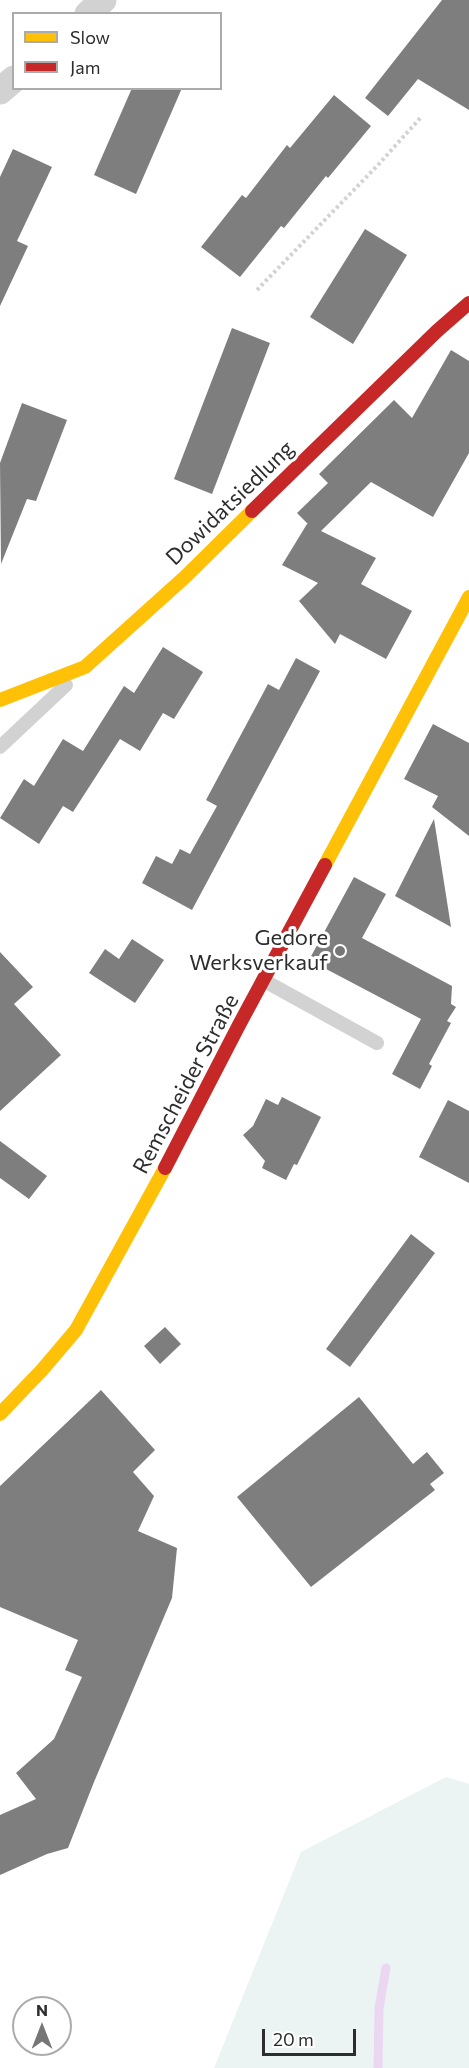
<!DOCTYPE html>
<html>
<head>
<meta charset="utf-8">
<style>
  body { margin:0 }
  #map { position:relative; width:469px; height:2068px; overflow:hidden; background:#fff; font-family:Commissioner,sans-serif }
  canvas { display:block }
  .legend { position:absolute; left:12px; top:12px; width:210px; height:78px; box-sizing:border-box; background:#fff; border:2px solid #ababab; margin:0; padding:8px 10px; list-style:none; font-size:18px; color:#2d2d2d }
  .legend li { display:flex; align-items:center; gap:12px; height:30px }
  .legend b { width:30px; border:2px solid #ababab }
  .north { position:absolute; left:12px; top:1996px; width:60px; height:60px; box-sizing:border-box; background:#fff; border:2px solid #ababab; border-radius:50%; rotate:0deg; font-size:16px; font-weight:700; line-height:24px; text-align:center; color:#2d2d2d }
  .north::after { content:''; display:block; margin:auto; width:21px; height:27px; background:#767676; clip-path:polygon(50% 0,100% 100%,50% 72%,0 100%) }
  .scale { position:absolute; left:262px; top:2029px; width:94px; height:27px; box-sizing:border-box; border:3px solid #2d2d2d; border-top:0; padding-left:8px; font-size:18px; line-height:21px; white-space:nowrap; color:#2d2d2d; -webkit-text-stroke:4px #fff; paint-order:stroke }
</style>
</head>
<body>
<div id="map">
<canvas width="469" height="2068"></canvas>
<ul class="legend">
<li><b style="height:8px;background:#ffc107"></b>Slow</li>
<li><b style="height:8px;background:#c62828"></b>Jam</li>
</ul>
<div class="north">N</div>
<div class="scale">20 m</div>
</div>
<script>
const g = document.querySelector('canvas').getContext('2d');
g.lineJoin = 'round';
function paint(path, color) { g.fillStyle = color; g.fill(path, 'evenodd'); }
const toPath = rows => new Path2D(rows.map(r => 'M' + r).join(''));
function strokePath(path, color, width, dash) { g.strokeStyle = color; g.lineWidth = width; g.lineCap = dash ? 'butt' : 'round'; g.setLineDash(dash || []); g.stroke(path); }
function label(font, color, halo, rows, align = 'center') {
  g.font = font + ' Commissioner,sans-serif'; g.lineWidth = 6; g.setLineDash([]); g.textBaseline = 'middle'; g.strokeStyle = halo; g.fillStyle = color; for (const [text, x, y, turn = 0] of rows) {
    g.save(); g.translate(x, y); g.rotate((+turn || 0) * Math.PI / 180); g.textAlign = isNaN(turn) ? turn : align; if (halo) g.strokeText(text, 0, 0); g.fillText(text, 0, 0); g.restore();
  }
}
paint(toPath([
  [446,1777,469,1784,469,2068,214,2068,301,1852]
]), '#ebf4f3');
strokePath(toPath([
  [378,2068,379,2008,386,1968]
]), '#ebd7f1', 9);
paint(toPath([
  [442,0,469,0,469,110,418,79,388,116,365,98],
  [132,88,182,88,136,194,94,175],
  [334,95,371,126,328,178,326,176,284,228,281,226,240,277,201,247,242,195,246,198,287,145,290,148],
  [13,149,52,167,17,241,28,246,0,306,0,177],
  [365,229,407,255,353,344,310,317],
  [232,328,270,343,212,494,174,479],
  [451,350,469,361,469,453,433,517,371,482,321,531,376,558,361,584,412,611,386,659,340,634,335,644,299,601,318,583,282,565,307,524,308,524,297,513,328,483,319,474,394,400,412,418],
  [22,403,67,420,36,501,27,499,1,564,0,463],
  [163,647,203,672,174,719,163,713,140,751,120,739,73,812,63,806,39,844,0,818,24,779,34,786,63,739,83,751,124,686,134,693],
  [296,658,320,671,192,910,142,883,156,856,172,864,180,849,190,854,217,806,206,800,268,684,279,690],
  [433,724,469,743,469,836,432,807,438,796,404,779],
  [434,819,451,927,395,896],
  [354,877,386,894,362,938,452,986,451,1004,456,1007,447,1021,451,1023,429,1064,432,1066,420,1089,392,1074,421,1019,309,960],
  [132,939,164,960,135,1003,89,973,105,949,119,959],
  [0,952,33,987,14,1004,61,1055,0,1111],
  [282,1097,321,1117,297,1165,294,1164,286,1180,262,1168,265,1161,243,1135,253,1126,266,1099,278,1105],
  [448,1100,469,1111,469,1183,419,1157],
  [0,1141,47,1176,29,1199,0,1178],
  [411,1234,435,1253,350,1367,326,1349],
  [165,1327,181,1344,160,1364,144,1346],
  [101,1390,155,1450,133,1472,154,1496,138,1531,177,1548,172,1598,94,1782,68,1848,47,1854,0,1875,0,1815,36,1799,16,1773,54,1739,82,1677,65,1670,78,1640,0,1607,0,1486],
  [359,1397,413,1464,427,1452,444,1473,430,1484,435,1490,311,1587,237,1497]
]), '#7e7e7e');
strokePath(toPath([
  [257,290,378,165,422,116]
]), '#d2d2d2', 4, [3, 3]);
strokePath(toPath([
  [0,747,66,685],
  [263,980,377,1043]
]), '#d2d2d2', 14);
strokePath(toPath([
  [88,14,103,0],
  [0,91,14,79]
]), '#d2d2d2', 27);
strokePath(toPath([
  [0,700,85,667,185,577,252,511],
  [325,865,469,597],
  [0,1414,42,1370,76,1330,165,1168]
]), '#ffc107', 14);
strokePath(toPath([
  [252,511,437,331,469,303],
  [165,1168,239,1025,325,865]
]), '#c62828', 14);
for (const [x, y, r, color] of [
  [340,951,6,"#767676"]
]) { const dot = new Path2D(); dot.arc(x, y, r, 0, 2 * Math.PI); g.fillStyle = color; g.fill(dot); strokePath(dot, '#fff', 2); }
label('22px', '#2d2d2d', '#fff', [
  ["Dowidatsiedlung",230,503,-44],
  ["Remscheider Straße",186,1084,-62]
]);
label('22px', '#2d2d2d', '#fff', [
  ["Gedore",328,938],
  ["Werksverkauf",328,963]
], 'right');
</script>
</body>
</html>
